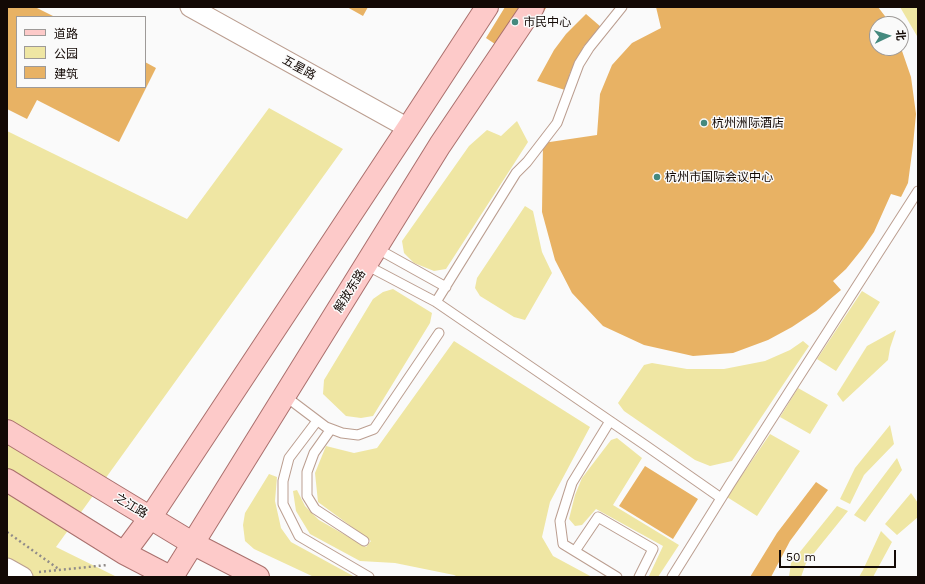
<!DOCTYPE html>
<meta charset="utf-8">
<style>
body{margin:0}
#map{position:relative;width:925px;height:584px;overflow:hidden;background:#fafafa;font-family:"Work Sans","Noto Sans SC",sans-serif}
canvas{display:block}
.frame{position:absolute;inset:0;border:8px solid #130905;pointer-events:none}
.legend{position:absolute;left:16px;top:16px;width:130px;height:72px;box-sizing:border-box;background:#fafafa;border:1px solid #9e9a98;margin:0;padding:5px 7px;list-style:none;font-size:12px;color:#130905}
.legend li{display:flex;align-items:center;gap:8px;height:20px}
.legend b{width:20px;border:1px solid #9e9a98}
.north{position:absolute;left:869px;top:16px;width:40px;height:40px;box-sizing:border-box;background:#fafafa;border:1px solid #9e9a98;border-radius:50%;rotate:86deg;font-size:11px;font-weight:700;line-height:16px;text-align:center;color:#130905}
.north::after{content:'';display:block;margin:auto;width:14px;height:18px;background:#44897e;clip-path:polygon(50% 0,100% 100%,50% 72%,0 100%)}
.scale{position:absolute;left:779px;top:550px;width:117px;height:18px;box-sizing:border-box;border:2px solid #130905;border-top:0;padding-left:5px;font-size:12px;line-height:14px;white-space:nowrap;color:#130905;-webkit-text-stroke:3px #fafafa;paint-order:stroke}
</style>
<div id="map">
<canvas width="925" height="584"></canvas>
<div class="frame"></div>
<ul class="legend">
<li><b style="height:5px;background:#fdcac9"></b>道路</li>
<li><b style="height:11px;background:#efe6a3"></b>公园</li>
<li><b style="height:11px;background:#e8b264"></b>建筑</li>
</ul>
<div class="north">北</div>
<div class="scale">50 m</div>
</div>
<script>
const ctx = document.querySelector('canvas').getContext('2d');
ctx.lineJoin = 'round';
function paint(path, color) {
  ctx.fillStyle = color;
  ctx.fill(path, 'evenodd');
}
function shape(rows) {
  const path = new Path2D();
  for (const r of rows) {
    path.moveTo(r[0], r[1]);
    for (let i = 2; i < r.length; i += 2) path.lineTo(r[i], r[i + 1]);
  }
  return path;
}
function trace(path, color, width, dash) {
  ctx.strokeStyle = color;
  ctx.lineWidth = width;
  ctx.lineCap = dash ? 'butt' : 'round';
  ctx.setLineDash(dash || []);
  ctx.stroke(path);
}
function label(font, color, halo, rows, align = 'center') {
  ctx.font = font + ' "Work Sans","Noto Sans SC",sans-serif';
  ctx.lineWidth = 3;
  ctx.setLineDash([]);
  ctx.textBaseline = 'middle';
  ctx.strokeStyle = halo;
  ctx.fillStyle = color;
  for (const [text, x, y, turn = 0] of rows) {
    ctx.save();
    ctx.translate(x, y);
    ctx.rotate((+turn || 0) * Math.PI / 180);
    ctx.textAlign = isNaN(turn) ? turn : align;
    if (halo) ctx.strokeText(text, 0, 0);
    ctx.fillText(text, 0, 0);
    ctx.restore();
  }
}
paint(shape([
 [900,7,918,7,918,40,917,36],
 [269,108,343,149,56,547,117,577,26,577,7,567,7,131,187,219],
 [517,121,528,142,446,269,434,271,414,263,404,253,402,241,469,146,487,130,501,136],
 [525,206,533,211,542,252,552,273,525,320,514,317,480,296,475,288,477,278],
 [393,289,432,313,430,323,373,416,361,418,346,416,323,394,324,380,373,299,383,292],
 [862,291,880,302,836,371,817,359],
 [896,330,890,348,888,360,843,402,837,394,867,346],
 [454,341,590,427,550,502,542,537,553,556,592,577,458,577,454,575,395,563,360,561,310,534,296,511,293,491,297,490,305,506,319,520,366,547,371,541,318,502,315,473,326,446,354,453,377,448],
 [803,341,809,346,732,461,710,466,695,460,624,411,618,403,644,365,652,363,687,369,724,369,765,361,790,350],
 [798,388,828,405,810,434,780,417],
 [890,425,894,444,864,475,850,504,840,499,855,468],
 [770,434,800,451,757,516,727,497],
 [617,438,642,458,613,505,679,545,658,577,649,576,663,546,596,509,582,525,575,526,569,519,575,495,582,478,611,440],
 [897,458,902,470,865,522,854,515],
 [269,474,277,477,275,501,281,528,291,542,355,577,314,577,254,549,245,541,243,525,245,513],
 [911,493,918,503,918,517,897,535,885,524],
 [837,506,848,511,806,563,801,577,789,577,791,563],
 [881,531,892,542,873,577,859,577,863,570]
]), '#efe6a3');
paint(shape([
 [7,7,35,7,55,17,17,17,17,87,145,87,145,62,156,68,119,142,37,100,27,119,7,109],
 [347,7,368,7,363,16],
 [505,7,547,7,510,54,486,38],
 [656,7,878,7,891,24,877,24,877,48,901,48,911,77,916,114,913,145,908,183,901,197,891,194,874,232,863,248,846,269,833,281,841,290,816,311,792,327,768,340,733,353,693,356,644,345,603,326,572,293,555,260,542,212,543,143,597,135,600,94,612,65,632,43,661,28],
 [586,14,601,27,584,46,570,73,565,90,537,81,554,50,566,34],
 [645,466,698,499,673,539,619,506],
 [816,482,828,490,790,541,771,577,750,577,777,533]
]), '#e8b264');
const lane = shape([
 [376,248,446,287],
 [366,265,436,302,645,445,721,498],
 [436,302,516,173,527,162,557,123,579,64,589,48,622,7],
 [285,396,326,427,342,433,358,435,374,429,439,333],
 [317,421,289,458,283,481,283,504,299,536,369,577],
 [610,421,572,483,560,521,563,544,617,577],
 [331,429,314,453,307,472,307,496,315,509,364,541],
 [575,551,598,517,653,549,639,577],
 [672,577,730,484,918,191]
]);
const street = shape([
 [190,7,408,128],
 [7,568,23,577]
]);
const primary = shape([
 [7,431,192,543,258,577],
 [7,480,124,553,170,577],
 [124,553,150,518,408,128,487,7],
 [172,577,440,145,533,7]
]);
trace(lane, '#bb9e90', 11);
trace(street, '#bb9e90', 21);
trace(primary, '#aa706d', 24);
trace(shape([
 [7,532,60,570],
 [39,572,107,565]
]), '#908b89', 2.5, [2, 3]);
trace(lane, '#fff', 9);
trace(street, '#fff', 19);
trace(primary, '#fdcac9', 22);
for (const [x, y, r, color] of [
 [515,22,4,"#44897e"],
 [704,123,4,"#44897e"],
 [657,177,4,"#44897e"]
]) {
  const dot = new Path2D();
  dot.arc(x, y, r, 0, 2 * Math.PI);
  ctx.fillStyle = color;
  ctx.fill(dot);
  trace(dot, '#fafafa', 1.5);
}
label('12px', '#130905', '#fafafa', [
 ["市民中心",523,22],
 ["杭州洲际酒店",712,123],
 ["杭州市国际会议中心",665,177]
], 'left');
label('12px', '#130905', '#fafafa', [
 ["五星路",299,68,29],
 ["解放东路",350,291,-58],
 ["之江路",131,506,31]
]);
</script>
